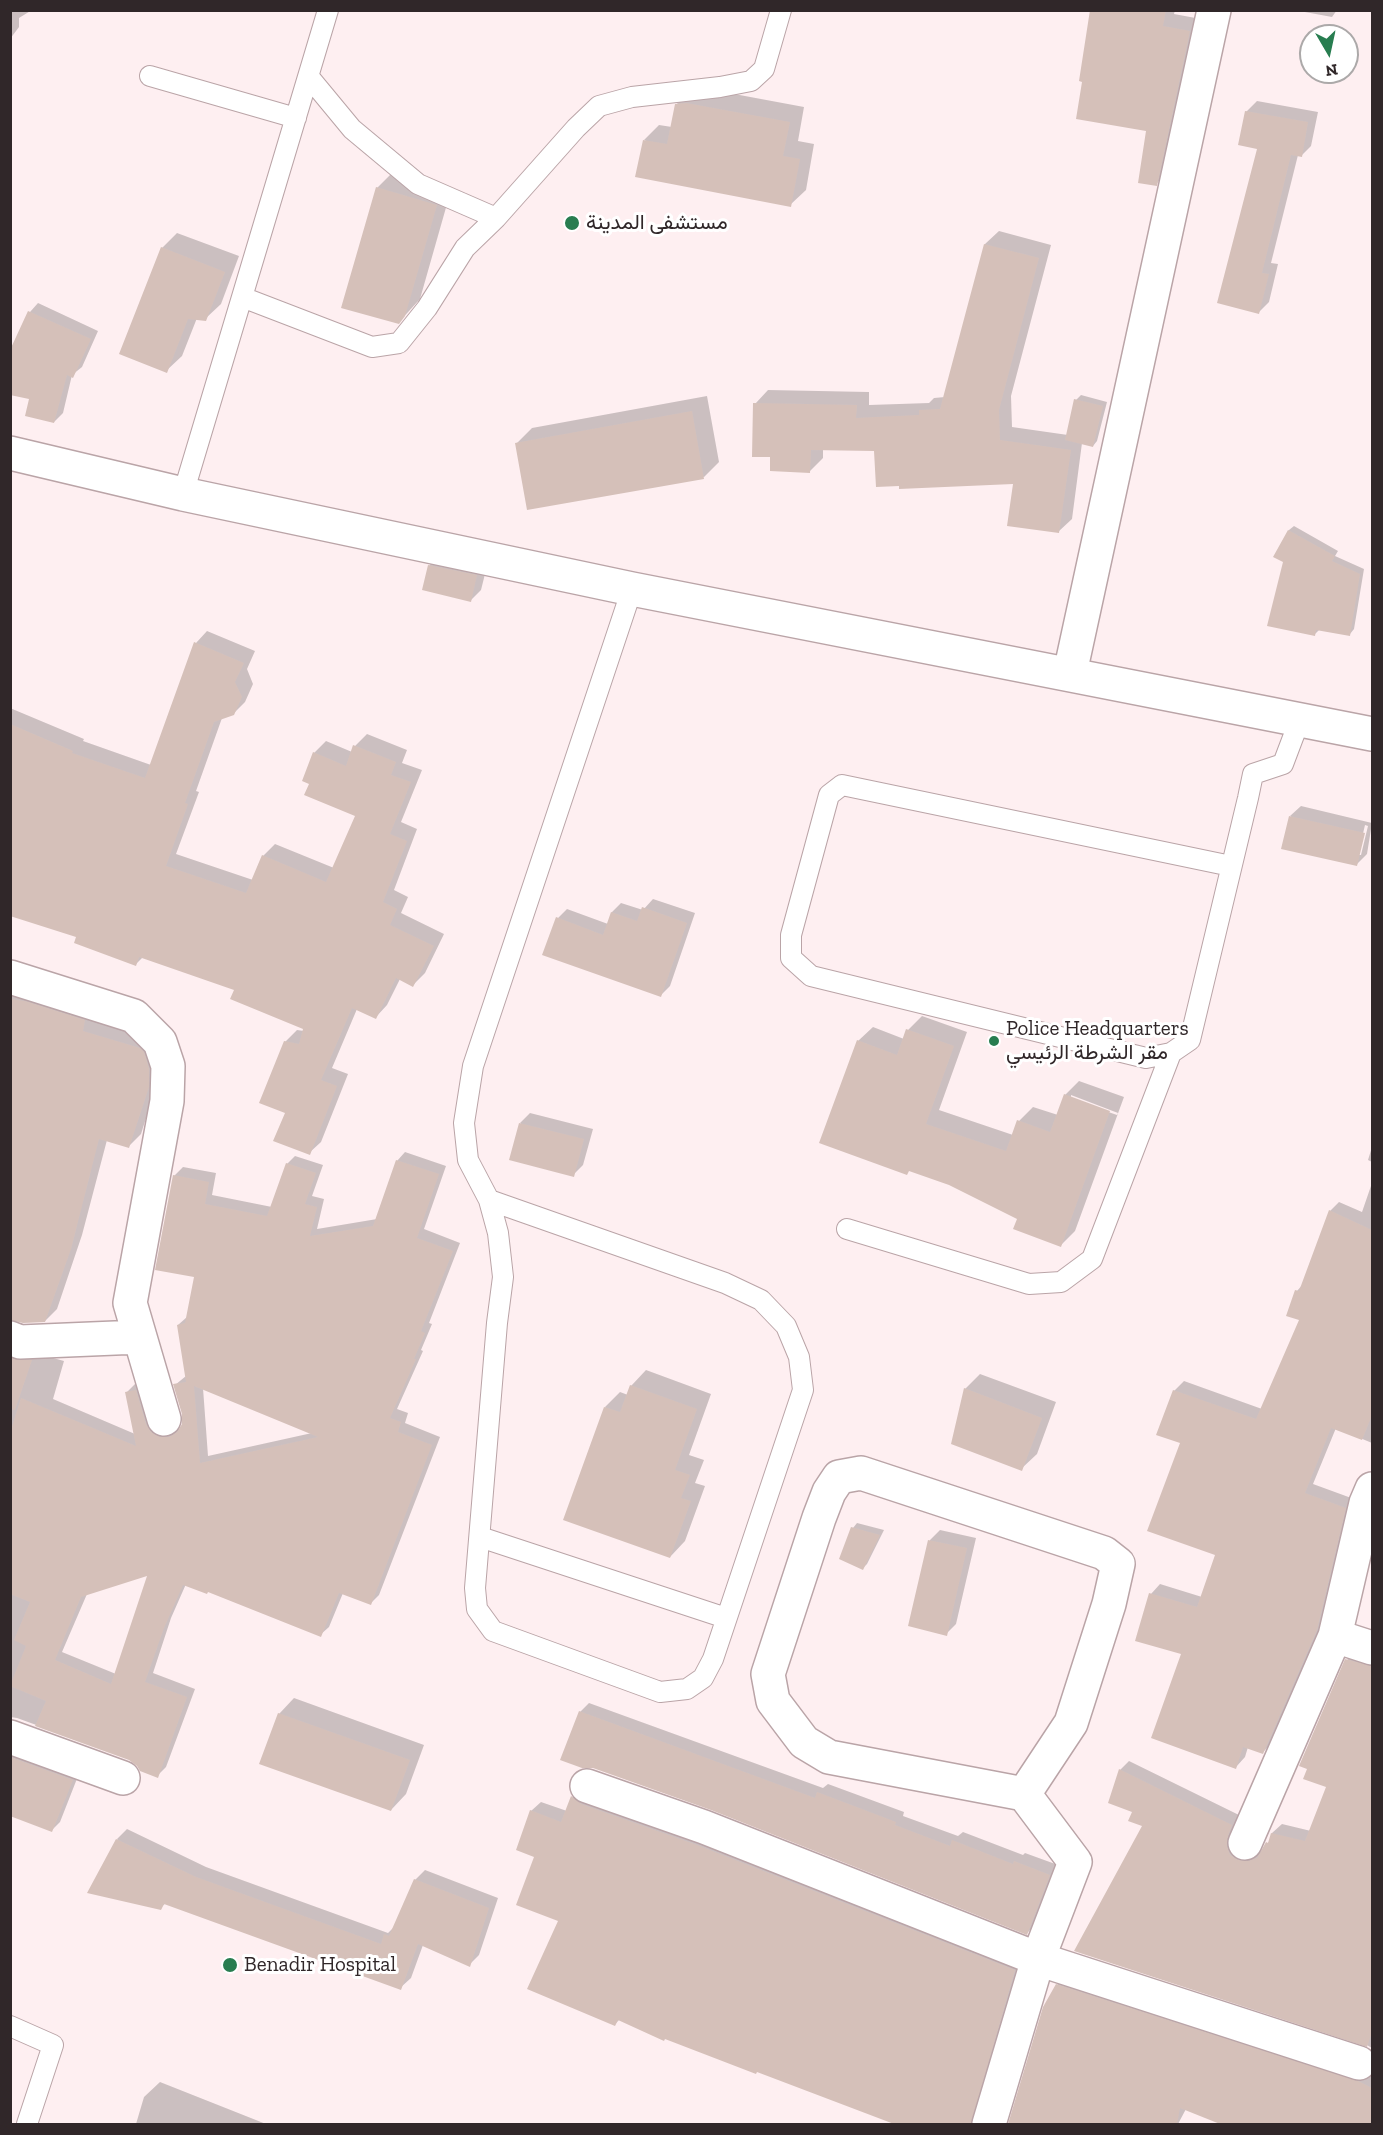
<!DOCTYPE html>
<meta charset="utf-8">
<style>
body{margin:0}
#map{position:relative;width:1383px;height:2135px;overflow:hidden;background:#feeff1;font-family:"Zilla Slab",serif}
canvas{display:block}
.frame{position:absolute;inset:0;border:12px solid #302729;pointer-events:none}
.north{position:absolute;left:1299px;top:24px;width:60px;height:60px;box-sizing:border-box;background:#fff;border:2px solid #aca9a9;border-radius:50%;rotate:171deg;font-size:16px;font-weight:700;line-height:24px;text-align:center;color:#302729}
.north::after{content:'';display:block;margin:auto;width:21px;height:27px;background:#287d50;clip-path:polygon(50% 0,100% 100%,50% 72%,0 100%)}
</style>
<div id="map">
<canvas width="1383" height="2135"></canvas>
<div class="frame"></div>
<div class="north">N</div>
</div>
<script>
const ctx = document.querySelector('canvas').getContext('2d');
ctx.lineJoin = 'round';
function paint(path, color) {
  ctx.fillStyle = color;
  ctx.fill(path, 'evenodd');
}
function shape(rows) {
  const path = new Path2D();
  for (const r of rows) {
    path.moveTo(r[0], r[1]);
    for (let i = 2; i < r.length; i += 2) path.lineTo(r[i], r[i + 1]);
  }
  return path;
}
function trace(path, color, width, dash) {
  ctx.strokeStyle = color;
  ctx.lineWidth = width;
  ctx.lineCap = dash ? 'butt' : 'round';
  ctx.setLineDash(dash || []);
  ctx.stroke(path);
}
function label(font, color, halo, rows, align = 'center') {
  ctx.font = font + ' "Zilla Slab",Vazirmatn,serif';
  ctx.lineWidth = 6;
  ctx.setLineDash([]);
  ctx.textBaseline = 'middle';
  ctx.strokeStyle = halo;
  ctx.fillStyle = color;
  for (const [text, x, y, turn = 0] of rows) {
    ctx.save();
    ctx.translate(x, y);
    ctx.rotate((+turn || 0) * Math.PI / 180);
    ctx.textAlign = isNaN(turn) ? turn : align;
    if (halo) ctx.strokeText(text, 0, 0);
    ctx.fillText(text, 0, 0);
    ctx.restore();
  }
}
paint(shape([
 [10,10,32,10,19,18,19,27,10,39],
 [1092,10,1175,10,1174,14,1201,19,1168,172,1156,184,1148,130],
 [1294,10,1337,10,1332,17],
 [702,88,804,107,798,141,814,144,806,190,790,205,644,140,659,125,672,127,676,105,691,89],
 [1257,101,1318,112,1311,146,1301,156,1298,155,1271,263,1278,264,1269,302,1259,312,1259,148,1246,112],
 [392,173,451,190,420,299,398,323,377,188],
 [999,231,1051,245,1011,396,1012,427,1068,435,1076,400,1081,395,1107,402,1097,441,1093,446,1082,443,1072,519,1058,532,1015,482,875,450,823,449,823,458,810,471,772,456,755,404,768,390,869,392,869,405,929,403,934,398,945,397,985,244],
 [177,233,239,256,221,304,205,319,197,318,182,356,166,371,162,248],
 [38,303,98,331,82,367,72,375,63,413,54,422,31,398,10,354,30,312],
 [707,396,719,462,704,477,517,443,532,428],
 [1294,526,1338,551,1335,556,1364,569,1354,629,1350,634,1320,629,1315,634,1284,561,1275,556,1289,530],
 [439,555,487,566,481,590,470,601,429,566],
 [207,631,255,651,247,669,253,684,245,702,233,714,222,718,196,791,199,792,176,854,253,880,263,856,275,844,334,868,357,815,310,783,314,753,326,741,352,752,355,746,367,734,407,750,402,763,422,770,401,822,417,829,394,890,408,897,401,913,444,934,425,973,413,985,400,979,387,1005,376,1017,357,1009,332,1068,348,1074,321,1142,309,1153,286,1112,285,1042,297,1030,304,1031,305,1028,236,989,143,957,136,964,78,936,10,790,10,708,84,739,83,741,151,765,196,643],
 [1301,806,1372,823,1367,854,1357,864,1290,816],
 [1365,825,1368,826,1361,855,1358,855],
 [653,899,695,913,670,986,661,995,558,918,567,909,608,924,612,912,621,903,643,910],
 [10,980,152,1037,160,1074,141,1134,129,1146,107,1140,82,1235,57,1309,45,1321,10,1063],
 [922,1016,967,1032,939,1110,1013,1135,1019,1121,1033,1107,1058,1115,1065,1095,1079,1081,1124,1097,1075,1231,1061,1245,1019,1218,950,1184,858,1041,873,1027,904,1039,908,1030],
 [1071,1095,1118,1113,1117,1115,1071,1099],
 [530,1113,593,1129,583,1165,573,1175,520,1123],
 [1372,1147,1372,1162,1368,1160],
 [405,1152,446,1166,424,1229,460,1243,429,1323,432,1324,421,1350,423,1351,397,1409,408,1413,405,1423,440,1437,379,1595,371,1603,343,1593,329,1627,320,1635,208,1591,186,1584,171,1618,153,1673,195,1689,166,1767,157,1776,130,1759,17,1718,10,1717,10,1346,64,1361,53,1399,135,1434,126,1393,135,1384,144,1383,169,1430,180,1429,182,1428,183,1413,175,1385,186,1376,178,1325,187,1317,196,1276,174,1176,183,1167,216,1173,212,1195,272,1207,287,1164,295,1156,323,1165,312,1196,324,1199,317,1229,377,1219,397,1161],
 [203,1388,312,1433,208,1456],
 [150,1574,116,1674,62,1652,87,1594],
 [1372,1183,1372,1443,1336,1428,1313,1484,1354,1499,1326,1619,1272,1743,1263,1752,1248,1747,1245,1757,1236,1767,1183,1653,1151,1594,1160,1584,1202,1597,1217,1554,1182,1443,1174,1391,1184,1381,1262,1409,1301,1319,1297,1291,1304,1283,1330,1211,1339,1202,1362,1212],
 [646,1370,711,1394,689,1455,704,1460,695,1483,705,1486,685,1541,670,1557,605,1407,620,1392,628,1395,631,1386],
 [980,1374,1056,1402,1037,1454,1021,1469,965,1389],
 [857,1523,884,1530,867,1564,863,1568,853,1528],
 [940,1530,976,1538,956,1624,946,1634,910,1625,930,1540],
 [1356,1651,1372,1656,1372,2048,1365,2044,1144,1825,1133,1811,1120,1770,1129,1761,1241,1816,1248,1852,1258,1853,1262,1851,1271,1839,1272,1833,1282,1824,1311,1831,1328,1786,1347,1660],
 [294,1698,424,1745,406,1794,391,1810,279,1714],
 [589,1703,823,1788,828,1784,904,1812,903,1816,958,1836,963,1832,1023,1855,1025,1853,1058,1865,1036,1924,1027,1933,580,1712],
 [10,1746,80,1771,60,1822,52,1830,10,1815],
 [582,1787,1024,1961,983,2124,898,2124,620,2019,614,2025,560,1920,536,1857,531,1811,541,1802,567,1811,573,1796],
 [127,1829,206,1867,388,1933,395,1926,415,1880,425,1870,498,1898,479,1955,469,1965,423,1945,411,1978,400,1988,166,1903,160,1908,117,1839],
 [1066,1976,1363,2072,1372,2072,1372,2124,1224,2124,1186,2109,1178,2124,1010,2124,1045,2007,1057,1985],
 [160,2082,266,2124,136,2124,144,2097]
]), '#0003');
paint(shape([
 [1090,10,1166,10,1163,26,1190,31,1157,186,1138,183,1146,131,1076,119,1082,82,1079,81],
 [686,103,790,122,783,156,800,159,791,207,635,177,643,140,667,144,675,104],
 [1245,111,1308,122,1302,157,1291,155,1262,273,1269,274,1259,314,1217,303,1257,149,1238,145],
 [376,187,437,205,405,316,399,324,341,308],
 [984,244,1039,258,999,410,1000,440,1071,450,1059,533,1007,526,1013,484,899,489,899,486,876,487,874,451,811,450,810,473,770,471,770,457,752,457,753,403,857,405,856,418,919,415,919,410,940,409],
 [161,247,225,272,206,321,188,319,167,373,119,354],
 [28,311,91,339,73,378,67,375,54,423,25,416,29,399,10,395,10,350],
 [1074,399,1103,406,1093,447,1065,440],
 [692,411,704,479,527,510,515,443],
 [1288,530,1335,556,1332,561,1360,574,1350,636,1316,630,1315,636,1267,626,1283,562,1273,557],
 [428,565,477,575,471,602,422,590],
 [194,642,244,663,235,682,242,697,234,715,214,722,185,803,188,804,166,866,246,893,262,855,326,882,355,816,304,795,309,784,302,781,313,752,346,766,353,745,396,762,391,775,411,782,390,834,407,841,383,902,397,909,390,925,434,946,413,987,396,978,376,1019,352,1008,321,1080,337,1086,310,1155,273,1141,285,1113,259,1103,284,1041,299,1044,303,1029,230,999,234,990,139,957,136,966,74,943,76,937,10,916,10,724,73,751,72,753,145,778],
 [1289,816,1365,833,1357,866,1281,849],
 [642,907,687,923,661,997,542,955,556,917,603,935,611,912,637,921],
 [10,999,25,1001,85,1020,83,1031,140,1048,144,1052,149,1069,149,1087,129,1148,99,1139,71,1249,45,1322,23,1323,10,1320],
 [906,1029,954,1046,926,1124,1006,1151,1017,1120,1050,1132,1064,1094,1110,1111,1061,1247,1013,1229,1017,1219,949,1185,909,1171,907,1175,819,1143,857,1040,897,1055],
 [519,1123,584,1139,574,1177,509,1160],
 [396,1160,439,1174,417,1238,453,1251,421,1331,425,1333,414,1359,416,1359,390,1418,401,1422,398,1432,432,1445,371,1605,339,1593,321,1637,208,1592,207,1594,183,1585,164,1628,145,1682,187,1697,158,1778,140,1771,137,1766,129,1760,35,1726,46,1701,10,1686,26,1646,14,1640,30,1602,10,1594,10,1433,21,1398,136,1446,125,1392,136,1390,146,1424,151,1432,160,1437,169,1437,177,1432,182,1424,182,1414,173,1384,186,1382,177,1325,185,1323,194,1277,155,1270,173,1175,209,1182,205,1204,267,1216,286,1163,316,1173,305,1204,317,1207,310,1236,373,1226],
 [194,1386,318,1437,200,1463],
 [147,1576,111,1684,55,1660,81,1597],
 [1329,1210,1372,1230,1372,1415,1362,1440,1331,1428,1305,1493,1346,1508,1317,1630,1263,1754,1243,1747,1236,1769,1151,1738,1181,1654,1135,1641,1149,1593,1197,1607,1215,1555,1147,1531,1180,1443,1156,1435,1173,1390,1256,1419,1299,1320,1286,1316,1295,1290,1299,1291],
 [10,1358,32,1360,15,1410,10,1409],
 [630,1385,697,1409,675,1470,690,1475,681,1498,691,1501,670,1558,563,1520,604,1407,620,1412],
 [964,1388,1042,1418,1022,1471,951,1444],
 [851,1527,880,1535,863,1570,839,1559],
 [928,1540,967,1548,947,1636,908,1626],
 [1345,1659,1372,1666,1372,2032,1367,2047,1074,1951,1142,1826,1128,1821,1132,1812,1108,1803,1119,1769,1232,1825,1228,1836,1227,1846,1230,1855,1238,1860,1248,1861,1257,1858,1266,1842,1268,1843,1271,1833,1305,1841,1326,1787,1303,1779,1307,1769,1299,1766],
 [579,1711,815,1798,817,1792,896,1822,895,1825,950,1846,952,1840,1013,1864,1014,1861,1050,1875,1027,1935,711,1810,593,1768,582,1768,560,1760],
 [278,1713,410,1760,391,1811,259,1764],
 [10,1757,73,1780,52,1832,10,1816],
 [571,1796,581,1804,697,1845,1015,1970,971,2124,894,2124,757,2072,756,2074,665,2039,664,2041,618,2020,615,2026,527,1989,558,1921,516,1905,534,1857,516,1850,530,1810,561,1822],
 [116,1839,196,1877,381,1944,384,1934,389,1936,414,1879,489,1908,470,1967,418,1944,401,1990,164,1904,161,1910,87,1893],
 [1056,1984,1358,2081,1372,2088,1372,2124,1220,2124,1180,2108,1177,2124,1008,2124,1043,2007]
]), '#d5c0b9');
const service = shape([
 [150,76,296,118],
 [309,77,352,129,418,184,496,218],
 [242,297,372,347,399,343,427,308,465,248,496,218,576,128,599,106,632,97,720,87,751,81,764,69,781,10],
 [183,494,328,10],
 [1231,866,842,785,829,795,791,935,791,958,811,976,1146,1058,1171,1053,1190,1040,1248,798,1253,774,1283,764,1300,719],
 [489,1200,725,1283,761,1300,786,1326,799,1357,803,1390,713,1659,703,1678,687,1689,660,1692,493,1631,477,1609,475,1588,497,1323,503,1277,498,1233,489,1200,468,1160,464,1123,473,1066,632,589],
 [847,1229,1029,1284,1061,1282,1092,1259,1171,1053],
 [480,1537,726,1618],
 [10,2026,53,2045,27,2124]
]);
const minor = shape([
 [1070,673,1214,10],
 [10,977,134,1016,160,1042,168,1066,167,1101,130,1303,164,1419],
 [10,1338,20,1342,139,1337],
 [1335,1636,1372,1648],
 [10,1737,123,1778],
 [587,1786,704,1827,1038,1959,1359,2063],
 [1245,1843,1335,1636,1366,1503,1372,1489],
 [989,2124,1038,1959,1075,1862,1024,1794,829,1757,804,1742,773,1701,768,1674,819,1518,829,1492,839,1477,861,1473,1104,1553,1118,1564,1109,1604,1071,1723,1024,1794]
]);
const tertiary = shape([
 [10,453,183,494,632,589,1372,734]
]);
trace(service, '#baa4a7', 22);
trace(minor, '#baa4a7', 36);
trace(tertiary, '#baa4a7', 36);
trace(service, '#fff', 20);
trace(minor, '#fff', 33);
trace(tertiary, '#fff', 33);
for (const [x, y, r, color] of [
 [572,223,8,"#287d50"],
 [994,1041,6,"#287d50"],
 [230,1965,8,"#287d50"]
]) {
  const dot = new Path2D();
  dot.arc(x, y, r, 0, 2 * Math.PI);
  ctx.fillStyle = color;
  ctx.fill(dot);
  trace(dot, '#fff', 2);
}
label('21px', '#302729', '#fff', [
 ["مستشفى المدينة",586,223],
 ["Police Headquarters",1006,1029],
 ["مقر الشرطة الرئيسي",1006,1053],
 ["Benadir Hospital",244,1965]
], 'left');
</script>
